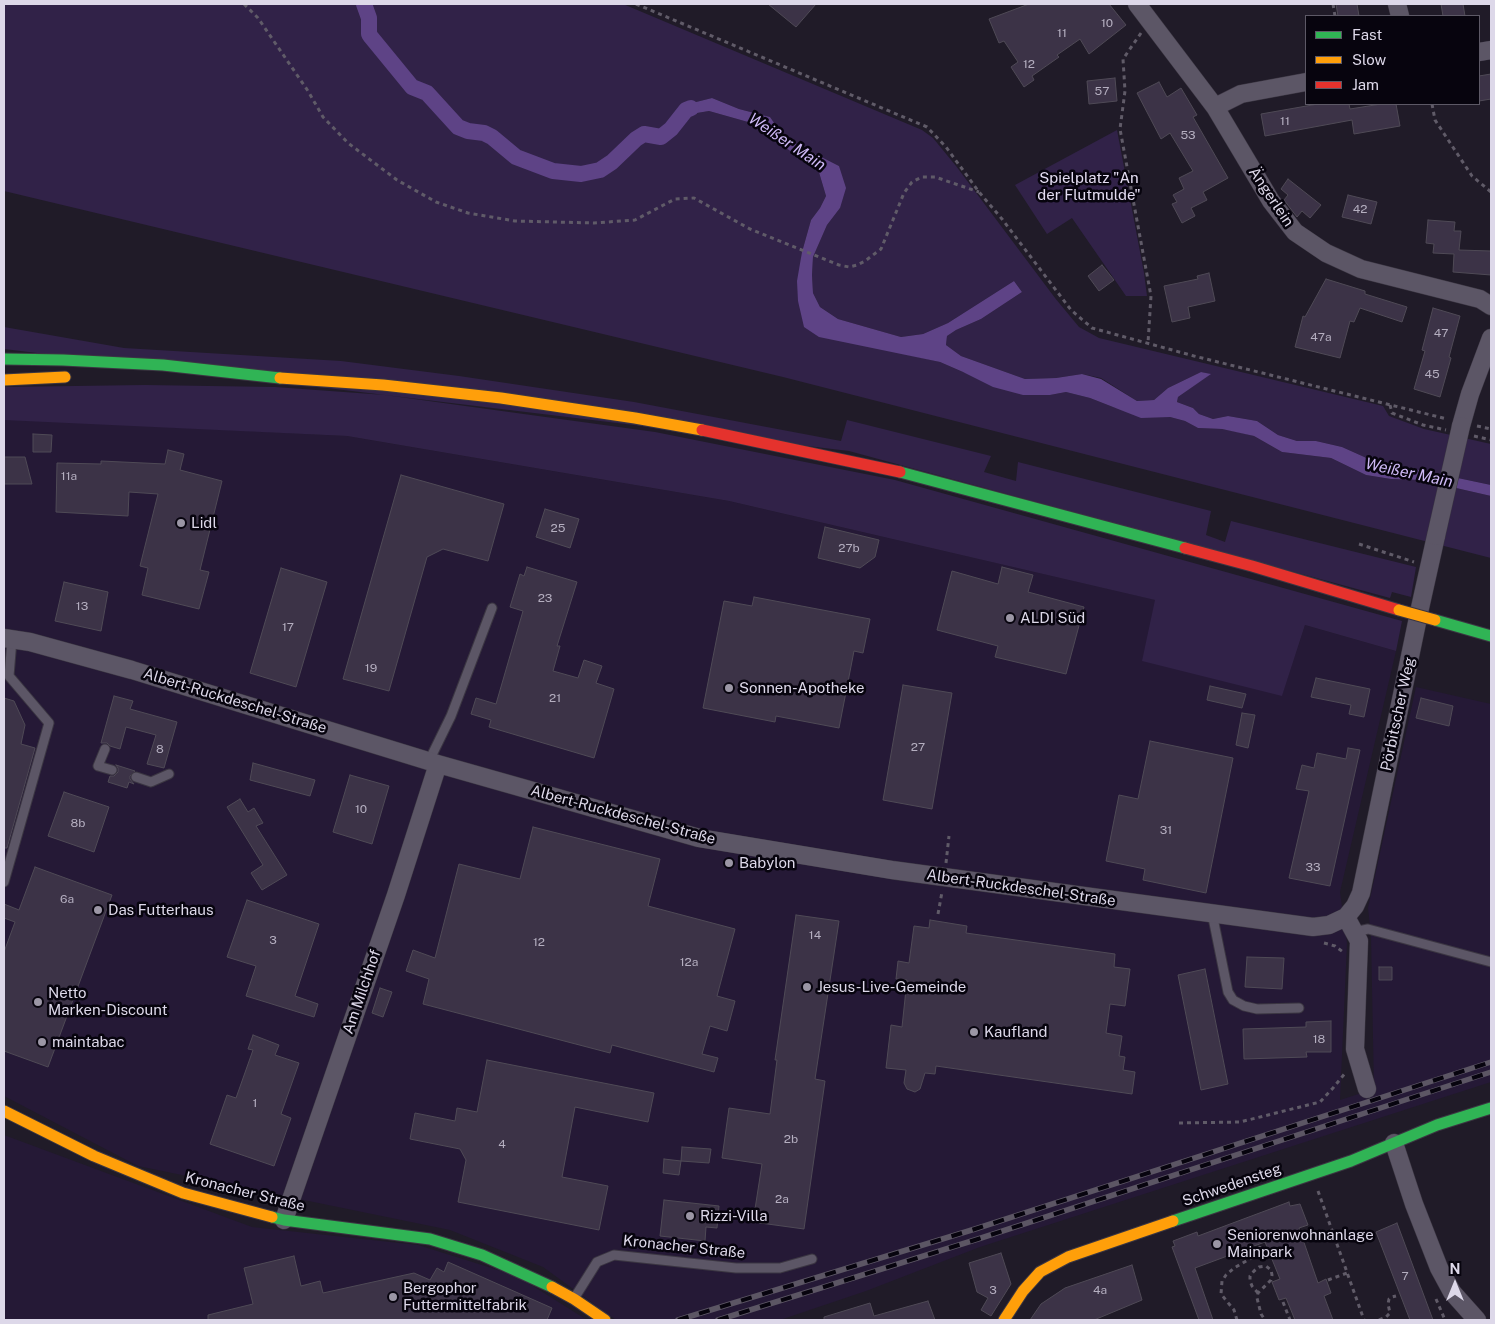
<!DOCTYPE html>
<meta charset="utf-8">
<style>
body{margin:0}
#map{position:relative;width:1495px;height:1324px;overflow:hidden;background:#201b28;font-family:"Public Sans",sans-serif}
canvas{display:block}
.frame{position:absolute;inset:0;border:5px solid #ddd8e9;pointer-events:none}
.legend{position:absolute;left:1305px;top:15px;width:175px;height:90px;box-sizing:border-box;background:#07040e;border:1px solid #5d5966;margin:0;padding:6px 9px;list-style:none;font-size:15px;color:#ddd8e9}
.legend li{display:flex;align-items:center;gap:10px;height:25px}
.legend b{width:25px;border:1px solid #5d5966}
.north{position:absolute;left:1430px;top:1259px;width:50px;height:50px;-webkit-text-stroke:4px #07040e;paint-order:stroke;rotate:0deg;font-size:14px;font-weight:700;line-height:20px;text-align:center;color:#ddd8e9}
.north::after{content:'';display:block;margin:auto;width:18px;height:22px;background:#ddd8e9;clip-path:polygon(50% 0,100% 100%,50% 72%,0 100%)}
</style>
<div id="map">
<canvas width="1495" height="1324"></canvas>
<div class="frame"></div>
<ul class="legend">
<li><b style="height:6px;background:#30b455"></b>Fast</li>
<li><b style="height:6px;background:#ff9f0a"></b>Slow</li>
<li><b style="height:6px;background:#e5322d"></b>Jam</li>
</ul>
<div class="north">N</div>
</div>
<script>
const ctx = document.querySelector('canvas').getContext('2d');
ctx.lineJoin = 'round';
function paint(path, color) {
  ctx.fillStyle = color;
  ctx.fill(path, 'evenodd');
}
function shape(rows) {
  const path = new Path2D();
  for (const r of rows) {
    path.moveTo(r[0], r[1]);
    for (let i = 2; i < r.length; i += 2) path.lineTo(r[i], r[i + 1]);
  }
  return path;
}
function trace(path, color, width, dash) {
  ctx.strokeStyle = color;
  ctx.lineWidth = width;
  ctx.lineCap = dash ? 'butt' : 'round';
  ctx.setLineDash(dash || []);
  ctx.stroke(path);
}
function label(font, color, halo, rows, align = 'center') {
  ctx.font = font + ' "Public Sans",sans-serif';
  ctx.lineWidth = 5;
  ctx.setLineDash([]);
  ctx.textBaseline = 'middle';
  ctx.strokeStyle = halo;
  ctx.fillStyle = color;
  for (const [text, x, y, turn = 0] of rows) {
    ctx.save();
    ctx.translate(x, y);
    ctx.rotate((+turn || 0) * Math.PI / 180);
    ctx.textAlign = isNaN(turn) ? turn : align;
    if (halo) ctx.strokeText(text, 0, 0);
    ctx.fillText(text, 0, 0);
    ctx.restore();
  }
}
paint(shape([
 [12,419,347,436,729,501,1156,600,1282,695,1305,625,1396,651,1340,892,1347,943,1340,1100,1374,1089,1371,936,1368,908,1416,687,1491,704,1491,1082,980,1247,866,1291,780,1320,616,1320,543,1267,450,1230,138,1166,4,1096,4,420],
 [4,1135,252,1227,418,1245,517,1276,587,1320,4,1320]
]), '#251936');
paint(shape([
 [4,4,623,4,922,130,933,138,956,166,1055,298,1079,327,1099,338,1383,406,1389,416,1424,429,1491,444,1491,485,1420,470,1380,464,1342,447,1316,441,1297,441,1278,435,1257,421,1228,416,1213,419,1199,414,1193,408,1177,402,1178,397,1210,374,1201,372,1168,388,1154,400,1137,401,1101,378,1082,374,1056,378,1025,379,961,356,946,345,947,336,956,330,981,319,1022,292,1014,281,948,323,923,334,901,337,838,319,820,307,813,293,812,275,813,257,827,225,840,208,839,166,794,143,782,134,770,117,739,109,712,98,684,105,672,123,683,121,697,113,709,111,755,124,798,157,818,169,826,196,820,208,811,220,802,252,798,301,883,349,940,362,963,372,1050,395,1066,392,1090,398,1113,407,1158,417,1170,417,1185,421,1198,428,1222,429,1238,432,1254,436,1282,452,1331,458,1366,475,1391,479,1421,480,1491,496,1491,558,783,377,4,191],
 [1117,130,1144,273,1147,296,1126,296,1072,218,1047,234,1015,185],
 [4,327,124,348,341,361,459,376,634,402,841,441,847,420,991,456,984,472,1016,481,1018,462,1211,511,1206,535,1225,542,1231,521,1416,567,1411,597,1392,592,1390,598,849,451,4,349],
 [145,385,275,387,385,395,655,432,895,480,1402,621,1396,651,1305,625,1282,696,1142,661,1155,600,729,501,347,436,4,420,4,387]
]), '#312248');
paint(shape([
 [712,98,739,109,770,117,782,134,794,143,839,166,846,188,840,208,827,225,813,257,812,275,813,293,820,307,838,319,901,337,923,334,948,323,1014,281,1022,292,981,319,956,330,947,336,946,345,961,356,1025,379,1056,378,1082,374,1101,379,1137,401,1154,400,1168,388,1201,372,1211,374,1178,397,1177,402,1193,408,1199,414,1213,419,1228,416,1257,421,1278,435,1297,441,1316,441,1342,447,1380,464,1420,470,1491,485,1491,496,1421,480,1391,479,1366,475,1331,458,1282,452,1254,436,1222,429,1198,428,1185,421,1170,417,1141,418,1090,398,1066,392,1050,395,1023,395,993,387,963,372,940,362,819,337,804,327,798,301,797,281,802,252,811,220,820,208,826,196,818,169,798,157,755,124,709,111,697,113,683,121,671,123,684,105]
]), '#5e4386');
trace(shape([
 [364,4,369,18,369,34,371,37,412,87,427,93,458,127,468,131,484,133,492,137,516,157,553,171,581,174,600,170,612,162,636,139,644,134,661,137,671,129,686,110,691,108]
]), '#5e4386', 16);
const building = shape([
 [768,4,816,4,796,27,768,4],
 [1029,4,1109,4,1126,25,1089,54,1080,39,1057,55,1059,57,1032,76,1034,80,1024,87,1011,67,1018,62,1004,41,999,43,989,19,1029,4],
 [1336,4,1357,4,1359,16,1338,16,1336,4],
 [1441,4,1463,4,1465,16,1443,16,1441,4],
 [1491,74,1491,99,1479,101,1479,76,1491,74],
 [1115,78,1117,101,1089,104,1087,81,1115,78],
 [1159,82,1167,97,1181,88,1197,115,1193,117,1228,178,1203,192,1207,200,1191,208,1195,216,1182,223,1172,204,1177,202,1173,195,1184,189,1179,178,1193,171,1170,133,1161,139,1137,93,1159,82],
 [1318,104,1349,104,1350,109,1381,104,1396,104,1400,126,1354,134,1352,120,1265,136,1261,114,1318,104],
 [1288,179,1321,205,1310,218,1302,211,1297,217,1284,200,1288,195,1281,189,1288,179],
 [1348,195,1377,202,1371,224,1342,217,1348,195],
 [1428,220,1455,222,1454,231,1461,231,1459,250,1491,251,1491,275,1453,272,1454,254,1433,253,1434,244,1426,243,1428,220],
 [1102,265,1114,280,1099,291,1088,276,1102,265],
 [1209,273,1215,301,1188,307,1190,318,1172,322,1164,286,1198,279,1197,276,1209,273],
 [1326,279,1365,291,1365,294,1407,307,1402,322,1360,308,1354,322,1350,321,1340,358,1295,347,1303,316,1305,317,1326,279],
 [1433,308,1460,316,1449,357,1451,358,1440,397,1414,389,1425,351,1422,350,1433,308],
 [33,434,52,435,51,452,33,452,33,434],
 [168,450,184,454,180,470,222,481,200,570,209,572,199,609,142,595,148,568,140,566,158,494,129,492,128,516,56,512,57,463,101,464,101,461,165,464,168,450],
 [4,457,25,457,32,484,4,484,4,457],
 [401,475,504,504,488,561,443,549,427,557,389,691,343,679,401,475],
 [545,509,579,519,570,548,536,537,545,509],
 [825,527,879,540,875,557,860,568,818,558,825,527],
 [527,567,577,582,557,646,560,646,553,671,578,678,584,660,602,666,596,683,614,689,594,758,489,727,491,720,471,714,476,698,496,704,523,611,510,607,520,574,524,576,527,567],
 [1002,567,1033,575,1028,592,1084,607,1066,674,995,657,998,646,937,630,952,571,998,584,1002,567],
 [281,568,327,582,296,687,250,673,281,568],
 [64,582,108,592,101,631,55,621,64,582],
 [754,597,870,619,863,653,854,651,839,728,776,716,775,722,703,708,724,601,752,606,754,597],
 [1316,678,1370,689,1364,717,1349,714,1351,705,1311,697,1316,678],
 [903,685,952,693,932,809,883,800,903,685],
 [1210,686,1246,694,1242,708,1207,700,1210,686],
 [114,696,133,701,130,709,177,722,164,768,147,764,156,735,126,727,120,749,110,746,107,743,101,743,114,696],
 [4,698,14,701,25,725,21,744,35,748,7,848,4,848,4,698],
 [1421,698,1453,706,1449,726,1416,718,1421,698],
 [1242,713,1255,715,1248,748,1236,745,1242,713],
 [1150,741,1233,758,1206,893,1143,880,1145,869,1106,861,1119,795,1138,799,1150,741],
 [1348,748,1360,750,1330,886,1289,878,1309,791,1296,789,1302,765,1314,768,1317,753,1346,759,1348,748],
 [253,763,315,780,310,796,250,780,253,763],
 [116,765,135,771,130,776,130,779,134,784,129,782,127,788,108,782,110,776,114,776,118,772,118,768,116,765],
 [350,775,389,786,372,844,333,832,350,775],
 [64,792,109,807,94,852,48,836,64,792],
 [240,799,248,812,254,808,263,823,256,826,287,875,262,890,251,873,263,865,227,807,240,799],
 [533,827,660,859,648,906,735,929,717,996,735,1001,727,1031,710,1026,702,1054,718,1058,714,1072,612,1045,610,1053,423,1004,429,979,406,971,413,950,435,958,459,864,520,879,533,827],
 [35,867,112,895,48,1067,4,1051,4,952,15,922,4,918,4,904,19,910,35,867],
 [247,900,319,924,295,996,318,1004,314,1017,246,996,256,966,227,957,247,900],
 [796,915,839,921,815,1079,825,1081,804,1229,753,1222,762,1164,722,1158,729,1108,770,1114,777,1060,775,1060,796,915],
 [930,920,967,926,966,933,1115,954,1114,967,1130,969,1125,1006,1110,1004,1106,1033,1122,1036,1119,1056,1125,1057,1123,1070,1135,1072,1132,1094,936,1066,935,1074,925,1073,920,1089,915,1092,907,1089,904,1083,906,1070,886,1068,891,1025,902,1027,907,980,896,979,898,961,909,963,914,926,929,928,930,920],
 [1247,957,1284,958,1282,989,1245,987,1247,957],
 [1379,967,1392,967,1392,980,1379,980,1379,967],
 [1205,969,1228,1084,1201,1090,1178,975,1205,969],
 [380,988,392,992,383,1017,372,1013,380,988],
 [1331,1021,1331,1052,1306,1052,1307,1057,1244,1059,1243,1029,1306,1027,1306,1022,1331,1021],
 [253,1035,279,1045,275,1055,299,1063,281,1114,291,1118,274,1166,210,1144,227,1095,236,1098,253,1050,248,1049,253,1035],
 [487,1060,654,1093,648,1122,575,1107,562,1177,608,1186,599,1230,458,1202,466,1160,460,1149,410,1139,415,1113,455,1121,457,1108,477,1112,487,1060],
 [682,1147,711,1149,709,1163,681,1161,682,1147],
 [664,1159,681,1161,679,1175,663,1173,664,1159],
 [664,1200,719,1206,717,1228,706,1227,705,1241,660,1236,664,1200],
 [1289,1202,1290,1206,1300,1204,1308,1225,1299,1228,1318,1283,1326,1279,1331,1293,1324,1296,1333,1320,1295,1320,1286,1298,1279,1300,1272,1282,1280,1279,1265,1242,1195,1268,1213,1320,1199,1320,1172,1247,1175,1246,1173,1241,1197,1232,1198,1236,1289,1202],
 [1397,1223,1433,1320,1410,1320,1376,1232,1397,1223],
 [1001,1253,1011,1284,991,1316,981,1310,988,1298,977,1292,969,1263,1001,1253],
 [294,1256,301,1286,320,1281,323,1293,414,1273,430,1280,437,1268,444,1272,448,1262,552,1308,547,1320,208,1320,208,1315,253,1304,244,1268,294,1256],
 [1132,1265,1142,1300,1094,1320,1030,1320,1041,1304,1065,1288,1132,1265],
 [928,1301,935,1320,824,1320,824,1317,870,1303,874,1316,928,1301]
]);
paint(building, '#3c3347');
trace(building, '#4f4a56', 1);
const lane = shape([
 [105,749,98,766,112,770],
 [429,761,451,716,492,608],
 [136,777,151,782,169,774],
 [4,882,49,723,9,676,12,640],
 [1212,913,1228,992,1233,1000,1244,1006,1257,1009,1299,1008],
 [1354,932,1368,929,1491,962],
 [575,1297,597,1262,614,1255,736,1268,780,1268,812,1259]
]);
const street = shape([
 [1137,4,1215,107,1271,201,1295,232,1326,253,1361,269,1480,299,1491,306],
 [1397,4,1400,16],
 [1479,52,1491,50],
 [1215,107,1241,94,1306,82],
 [1461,426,1470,394,1491,338],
 [4,638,30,642,132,670,438,764,699,838,892,870,1313,927,1329,925,1346,917,1355,906,1361,893,1420,608,1436,536],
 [1346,917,1359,941,1355,1049,1367,1089],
 [1394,1143,1414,1204,1439,1268,1452,1292,1477,1320],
 [284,1220,396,895,438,764]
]);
const fast = shape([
 [4,359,63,360,163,365,280,378],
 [900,472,1185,548],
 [1435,620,1491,636],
 [272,1217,284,1220,430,1239,482,1255,552,1287],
 [1173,1221,1351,1161,1437,1125,1491,1108]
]);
const slow = shape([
 [280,378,383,385,501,398,635,418,702,430],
 [4,380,65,377],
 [4,1111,94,1156,183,1193,272,1217],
 [552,1287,574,1299,605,1320],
 [1004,1320,1023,1291,1040,1272,1068,1257,1173,1221]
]);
const jam = shape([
 [702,430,900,472],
 [1185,548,1252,566,1399,610]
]);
trace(lane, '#3b3642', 11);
trace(street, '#3b3642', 19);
trace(fast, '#3b3642', 13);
trace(slow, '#3b3642', 13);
trace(jam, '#3b3642', 13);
trace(shape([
 [244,4,258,18,308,91,323,117,348,143,397,180,436,202,468,213,515,221,594,223,635,220,675,199,694,198,750,229,839,265,849,267,857,265,865,261,881,249,904,193,912,182,922,177,935,177,979,192],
 [636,4,927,127,946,147,979,192,1002,219,1071,310,1092,328,1194,356,1447,419],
 [1333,4,1335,16],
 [1141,33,1123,59,1125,91,1120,129,1151,296,1148,343],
 [1432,104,1435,120,1472,176,1491,192],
 [1390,405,1392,413,1423,425,1446,430],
 [1477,426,1491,429],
 [1474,436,1491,440],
 [1359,544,1414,562],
 [946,863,949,836],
 [938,914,942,892],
 [1324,943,1335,946,1343,952],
 [1179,1123,1240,1122,1320,1102,1333,1088,1346,1072],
 [1318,1191,1364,1320],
 [1328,1280,1347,1273],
 [1258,1293,1252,1286,1250,1281,1250,1276,1254,1271,1259,1267,1266,1266,1271,1270,1272,1275,1271,1280,1258,1293,1257,1298,1261,1314,1265,1320],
 [1436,1299,1445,1320],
 [1283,1302,1290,1320],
 [1237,1320,1234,1310,1221,1294,1222,1281,1226,1275,1234,1268,1255,1256,1259,1251,1260,1246],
 [1379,1320,1386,1317,1390,1313,1388,1304,1389,1299,1392,1297,1396,1296]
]), '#605b68', 3, [4, 4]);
trace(lane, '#5c5666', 9);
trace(street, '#5c5666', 18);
trace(fast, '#30b455', 11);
trace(slow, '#ff9f0a', 11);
trace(jam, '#e5322d', 11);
const rail = shape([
 [678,1320,975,1229,1491,1062],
 [718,1320,978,1239,1491,1072]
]);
trace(rail, '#5c5664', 5.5);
trace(rail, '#07040e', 4, [11]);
const streetBridge = shape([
 [1436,536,1461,426]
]);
const slowBridge = shape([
 [1399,610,1435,620]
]);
trace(streetBridge, '#3b3642', 19, []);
trace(slowBridge, '#3b3642', 13, []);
trace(streetBridge, '#5c5666', 18);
trace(slowBridge, '#ff9f0a', 11);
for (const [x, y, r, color] of [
 [181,523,5,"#9b96a5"],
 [1010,618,5,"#9b96a5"],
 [729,688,5,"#9b96a5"],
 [729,863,5,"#9b96a5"],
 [98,910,5,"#9b96a5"],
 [807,987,5,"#9b96a5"],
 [38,1002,5,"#9b96a5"],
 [974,1032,5,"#9b96a5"],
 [42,1042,5,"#9b96a5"],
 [690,1216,5,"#9b96a5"],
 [1217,1244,5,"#9b96a5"],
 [393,1297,5,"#9b96a5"]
]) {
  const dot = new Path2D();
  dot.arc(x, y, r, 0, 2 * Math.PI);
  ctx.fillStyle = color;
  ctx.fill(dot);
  trace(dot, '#07040e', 2);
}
label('12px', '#b5afc0', null, [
 ["10",1107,23],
 ["11",1062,33],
 ["12",1029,64],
 ["57",1102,91],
 ["11",1285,121],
 ["53",1188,135],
 ["42",1360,209],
 ["47",1441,333],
 ["47a",1321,337],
 ["45",1432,374],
 ["11a",69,476],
 ["25",558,528],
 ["27b",849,548],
 ["23",545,598],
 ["13",82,606],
 ["17",288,627],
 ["19",371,668],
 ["21",555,698],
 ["27",918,747],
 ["8",160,749],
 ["10",361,809],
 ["8b",78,823],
 ["31",1166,830],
 ["33",1313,867],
 ["6a",67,899],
 ["14",815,935],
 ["3",273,940],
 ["12",539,942],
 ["12a",689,962],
 ["18",1319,1039],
 ["1",255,1103],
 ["2b",791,1139],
 ["4",502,1144],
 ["2a",782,1199],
 ["7",1405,1276],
 ["3",993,1290],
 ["4a",1100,1290]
]);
label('15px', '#e3dcf1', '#07040e', [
 ["Spielplatz \"An",1089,178],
 ["der Flutmulde\"",1089,195]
]);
label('15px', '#ddd8e9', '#07040e', [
 ["Ängerlein",1271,197,56],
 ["Albert-Ruckdeschel-Straße",235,701,17],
 ["Pörbitscher Weg",1398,714,-78],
 ["Albert-Ruckdeschel-Straße",623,815,15],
 ["Albert-Ruckdeschel-Straße",1021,888,8],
 ["Am Milchhof",362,992,-71],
 ["Schwedensteg",1232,1185,-19],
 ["Kronacher Straße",245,1192,14],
 ["Kronacher Straße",684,1247,6]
]);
label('15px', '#ddd8e9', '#07040e', [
 ["Lidl",191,523],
 ["ALDI Süd",1020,618],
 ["Sonnen-Apotheke",739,688],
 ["Babylon",739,863],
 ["Das Futterhaus",108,910],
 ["Jesus-Live-Gemeinde",817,987],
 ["Netto",48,993],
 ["Marken-Discount",48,1010],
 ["Kaufland",984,1032],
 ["maintabac",52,1042],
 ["Rizzi-Villa",700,1216],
 ["Seniorenwohnanlage",1227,1235],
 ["Mainpark",1227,1252],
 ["Bergophor",403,1288],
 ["Futtermittelfabrik",403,1305]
], 'left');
label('italic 16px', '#ceb9f6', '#07040e', [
 ["Weißer Main",787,142,34],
 ["Weißer Main",1409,473,12]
]);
</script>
